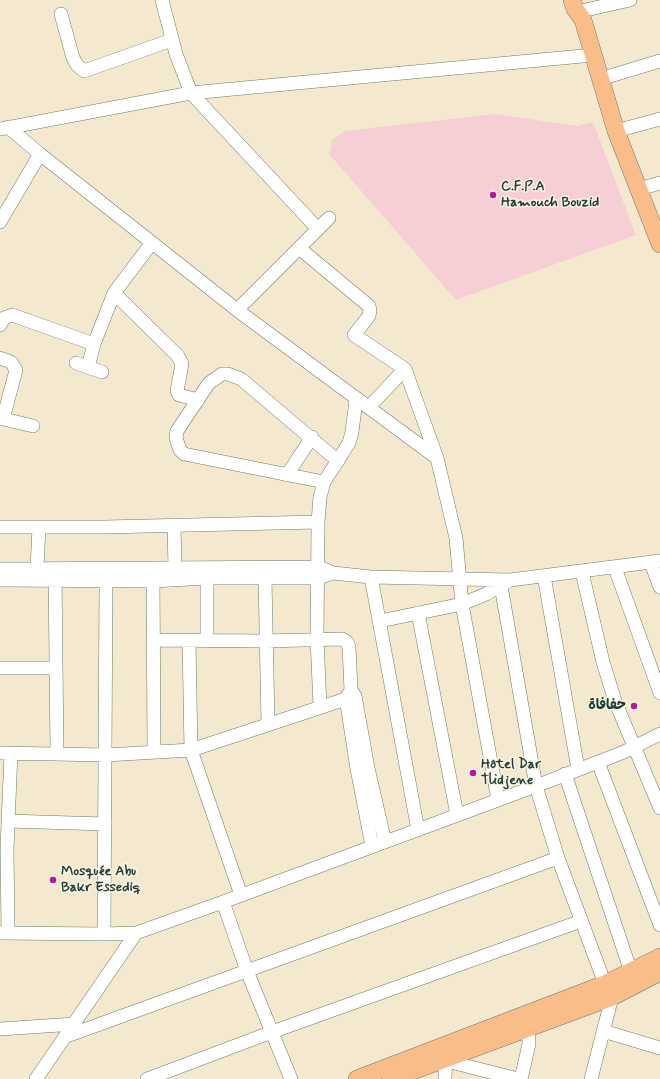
<!DOCTYPE html>
<meta charset="utf-8">
<style>
body{margin:0}
canvas{display:block;background:#f4e9cf}
</style>
<canvas width="660" height="1079"></canvas>
<script>
const ctx = document.querySelector('canvas').getContext('2d');
ctx.lineJoin = 'round';
function paint(path, color) {
  ctx.fillStyle = color;
  ctx.fill(path, 'evenodd');
}
function shape(rows) {
  const path = new Path2D();
  for (const r of rows) {
    path.moveTo(r[0], r[1]);
    for (let i = 2; i < r.length; i += 2) path.lineTo(r[i], r[i + 1]);
  }
  return path;
}
function trace(path, color, width, dash) {
  ctx.strokeStyle = color;
  ctx.lineWidth = width;
  ctx.lineCap = dash ? 'butt' : 'round';
  ctx.setLineDash(dash || []);
  ctx.stroke(path);
}
function label(font, color, halo, rows, align = 'center') {
  ctx.font = font + ' Mynerve,"Playpen Sans Arabic",sans-serif';
  ctx.lineWidth = 3;
  ctx.setLineDash([]);
  ctx.textBaseline = 'middle';
  ctx.strokeStyle = halo;
  ctx.fillStyle = color;
  for (const [text, x, y, turn = 0] of rows) {
    ctx.save();
    ctx.translate(x, y);
    ctx.rotate((+turn || 0) * Math.PI / 180);
    ctx.textAlign = isNaN(turn) ? turn : align;
    if (halo) ctx.strokeText(text, 0, 0);
    ctx.fillText(text, 0, 0);
    ctx.restore();
  }
}
paint(shape([
 [496,114,577,126,593,122,636,235,456,300,329,154,332,140,344,131]
]), '#f6cfd5');
const minor = shape([
 [162,0,176,54,191,93,318,229],
 [577,12,630,0],
 [61,14,73,58,77,65,84,71,172,40],
 [600,79,660,61],
 [8,127,40,154],
 [0,129,191,93,593,55],
 [616,131,660,119],
 [639,189,660,183],
 [0,222,40,154,237,310,437,458,456,538,462,604,498,800],
 [299,248,369,306,370,310,369,316,354,335,405,369,437,458],
 [114,293,178,356,182,364,177,391,179,395,198,400],
 [237,310,329,218],
 [0,325,4,318,12,315,94,344,114,293,151,244],
 [0,358,11,362,16,370,3,419],
 [76,363,102,372],
 [88,367,94,344],
 [369,407,405,369],
 [0,418,33,426],
 [287,475,312,437],
 [324,482,184,454,180,450,176,438,177,431,209,383,222,374,228,374,241,379,338,461],
 [174,525,175,568],
 [0,527,105,527,318,522],
 [651,563,660,587],
 [615,568,660,693],
 [0,569,319,567,333,573,371,577,510,580,660,561],
 [37,569,39,527],
 [55,571,57,753],
 [207,571,207,641],
 [153,572,154,752],
 [582,572,603,662,615,701,660,808],
 [544,576,578,769],
 [371,577,418,830],
 [265,579,268,723],
 [0,580,153,581,207,578,318,578,333,573],
 [501,586,536,786,558,858,605,984,612,997,591,1079],
 [418,613,457,815],
 [380,621,462,604,486,594,507,582],
 [153,640,265,641,342,639,347,642,349,647,351,690,355,696,368,768,385,842],
 [189,641,191,750,241,895],
 [0,668,56,668],
 [350,692,346,698,357,769,372,846],
 [320,706,317,639,318,522,320,497,324,482,349,443,352,432,356,400],
 [0,753,106,755,191,750,355,696],
 [598,762,660,925],
 [565,774,631,972],
 [8,821,105,824],
 [223,902,247,971,291,1079],
 [0,933,104,934,136,933,223,902,536,786,624,752,660,734],
 [8,933,7,848,11,753],
 [104,934,106,580],
 [0,1029,75,1024],
 [603,1031,660,1048],
 [67,1036,558,858],
 [447,1061,518,1079],
 [36,1079,136,933],
 [147,1079,272,1032,581,921],
 [445,1079,446,1054],
 [521,1079,529,1044,528,1029]
]);
const major = shape([
 [572,0,575,9,583,20,616,131,660,244],
 [357,1079,605,984,660,957],
 [391,1079,612,997,660,972]
]);
trace(minor, '#6a796a', 14);
trace(major, '#6a796a', 18);
trace(minor, '#fff', 13);
trace(major, '#f8bd88', 17);
for (const [x, y, r, color] of [
 [493,195,4,"#b5179e"],
 [634,706,4,"#b5179e"],
 [473,773,4,"#b5179e"],
 [53,880,4,"#b5179e"]
]) {
  const dot = new Path2D();
  dot.arc(x, y, r, 0, 2 * Math.PI);
  ctx.fillStyle = color;
  ctx.fill(dot);
  trace(dot, '#fcf5e5', 1.5);
}
label('bold 14px', '#1f3d34', '#fcf5e5', [
 ["C.F.P.A",501,187],
 ["Hamouch Bouzid",501,203],
 ["حفافاة",626,706,"right"],
 ["Hôtel Dar",481,765],
 ["Tlidjene",481,781],
 ["Mosquée Abu",61,872],
 ["Bakr Essediq",61,888]
], 'left');
</script>
